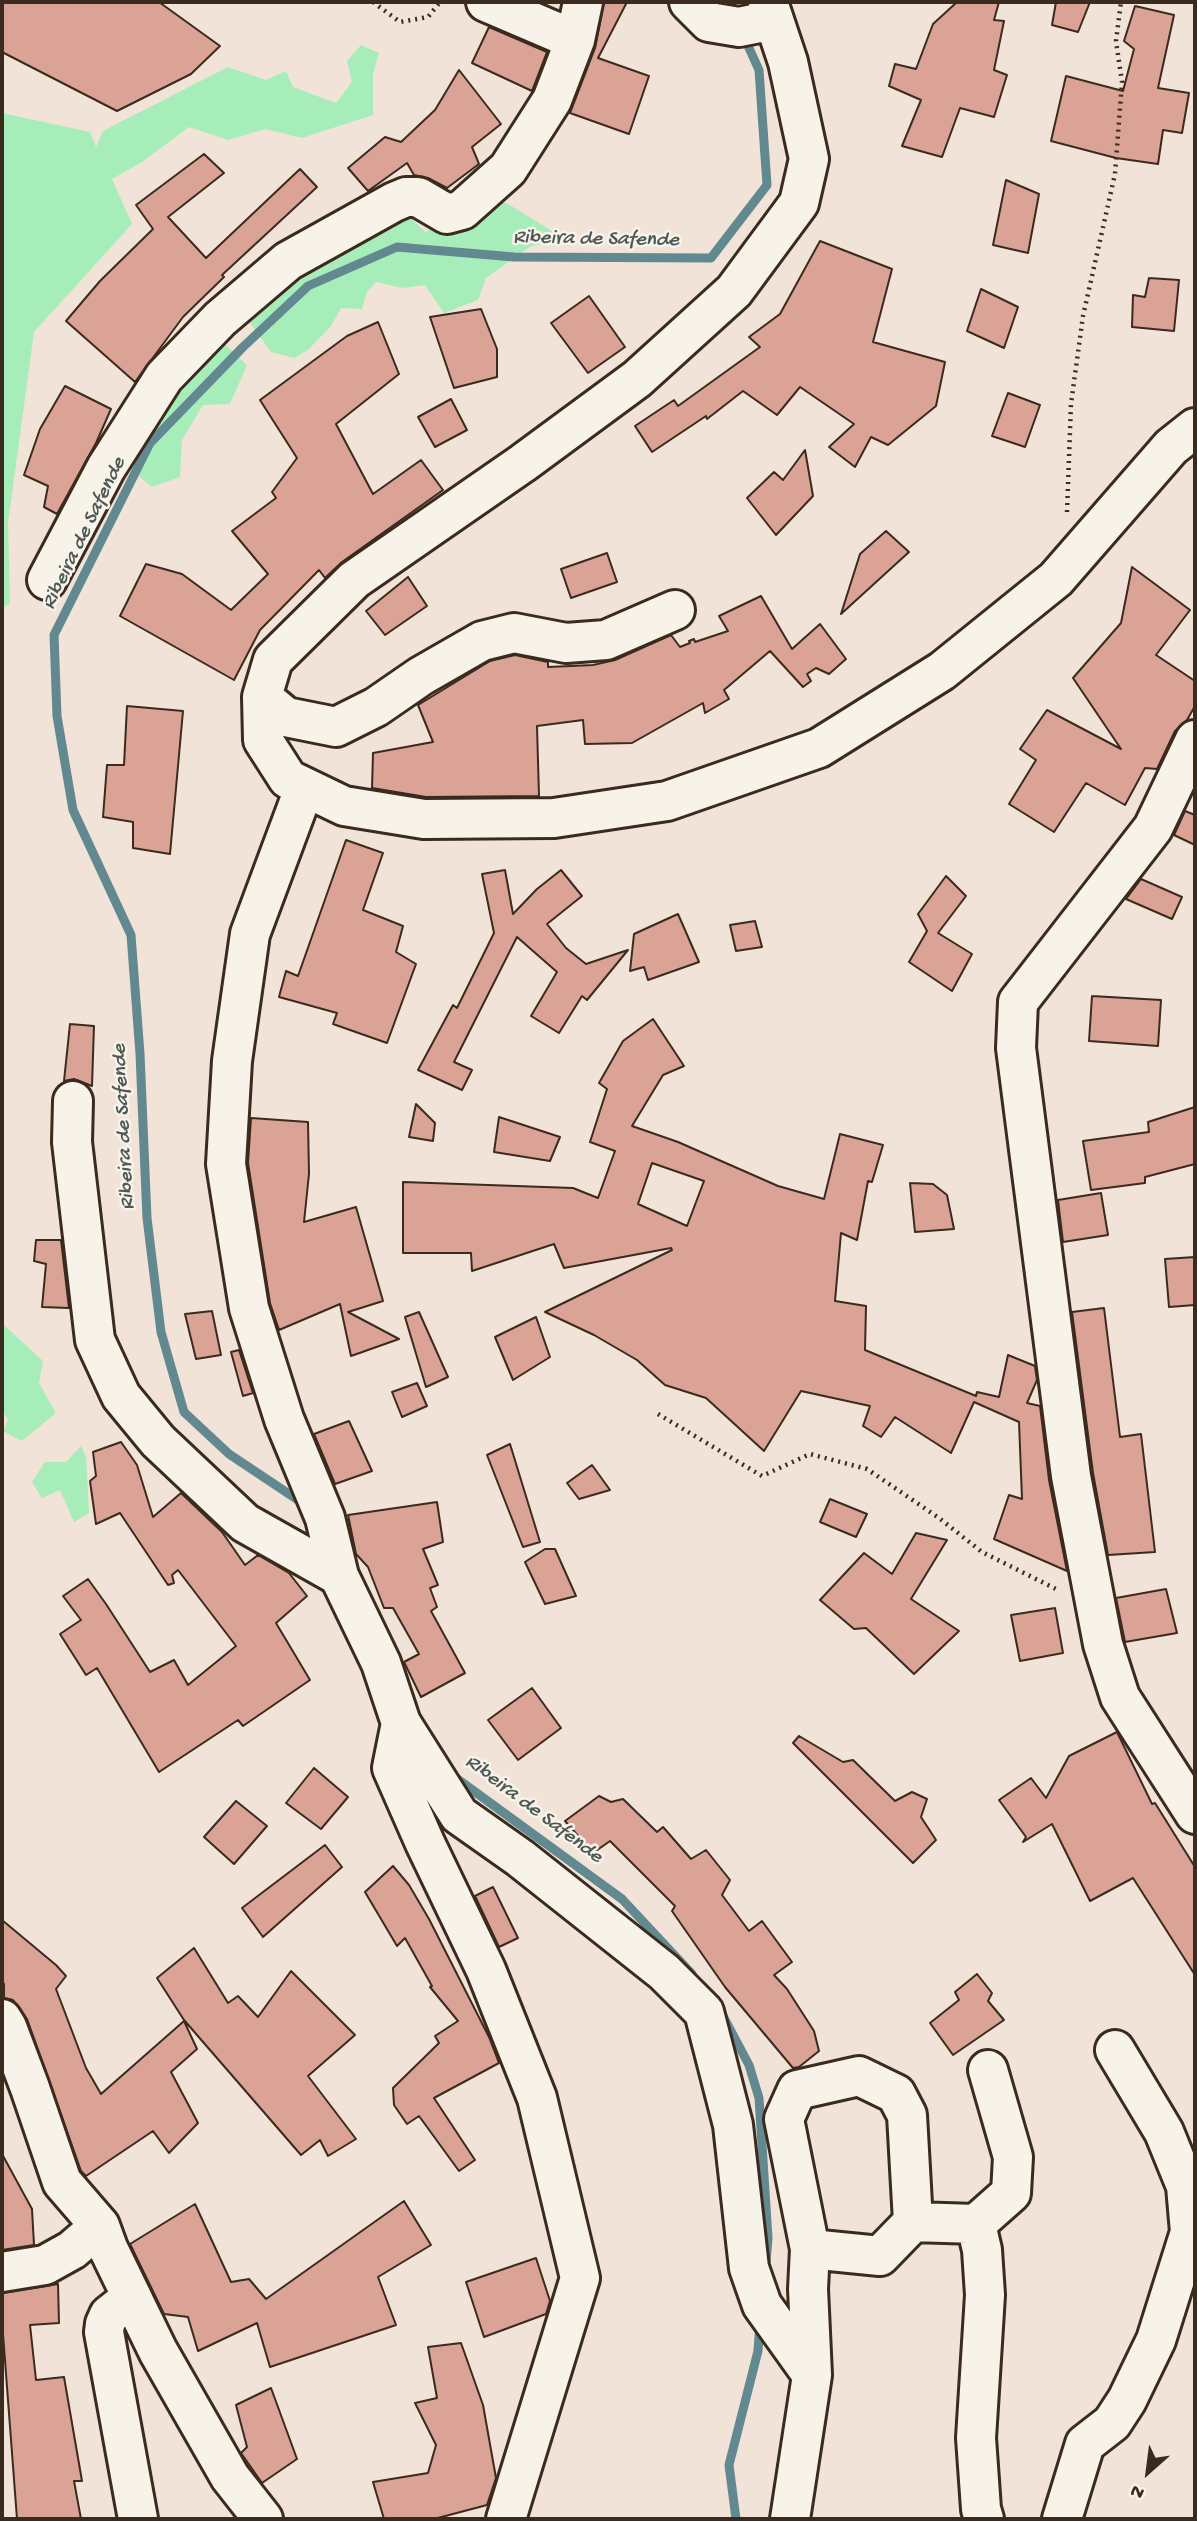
<!DOCTYPE html>
<style>
body{margin:0}
#map{position:relative;width:1197px;height:2521px;overflow:hidden;background:#f1e3d7;font-family:"Gochi Hand",sans-serif}
canvas{display:block}
.frame{position:absolute;inset:0;border:4px solid #3b2a1e;pointer-events:none}
.north{position:absolute;left:1113px;top:2437px;width:70px;height:70px;-webkit-text-stroke:5px #f7f3e8;paint-order:stroke;rotate:208deg;font-size:19px;font-weight:700;line-height:28px;text-align:center;color:#3b2a1e}
.north::after{content:'';display:block;margin:auto;width:24px;height:32px;background:#3b2a1e;clip-path:polygon(50% 0,100% 100%,50% 72%,0 100%)}
</style>
<div id="map">
<canvas width="1197" height="2521"></canvas>
<div class="frame"></div>
<div class="north">N</div>
</div>
<script>
const ctx = document.querySelector('canvas').getContext('2d');
ctx.lineJoin = 'round';
function paint(path, color) {
  ctx.fillStyle = color;
  ctx.fill(path, 'evenodd');
}
function shape(rows) {
  const path = new Path2D();
  for (const r of rows) {
    path.moveTo(r[0], r[1]);
    for (let i = 2; i < r.length; i += 2) path.lineTo(r[i], r[i + 1]);
  }
  return path;
}
function trace(path, color, width, dash) {
  ctx.strokeStyle = color;
  ctx.lineWidth = width;
  ctx.lineCap = dash ? 'butt' : 'round';
  ctx.setLineDash(dash || []);
  ctx.stroke(path);
}
function label(font, color, halo, rows, align = 'center') {
  ctx.font = font + ' "Gochi Hand",sans-serif';
  ctx.lineWidth = 5;
  ctx.setLineDash([]);
  ctx.textBaseline = 'middle';
  ctx.strokeStyle = halo;
  ctx.fillStyle = color;
  for (const [text, x, y, turn = 0] of rows) {
    ctx.save();
    ctx.translate(x, y);
    ctx.rotate((+turn || 0) * Math.PI / 180);
    ctx.textAlign = isNaN(turn) ? turn : align;
    if (halo) ctx.strokeText(text, 0, 0);
    ctx.fillText(text, 0, 0);
    ctx.restore();
  }
}
paint(shape([
 [361,45,379,53,373,74,373,115,302,138,265,129,228,140,189,127,142,162,112,179,132,224,34,332,8,523,10,603,2,608,2,113,90,132,96,147,103,131,228,67,266,80,286,71,293,87,336,103,352,82,347,61],
 [478,194,508,204,565,239,531,246,486,278,478,300,444,313,425,285,402,288,376,282,367,292,362,309,341,308,331,326,308,350,294,358,271,352,239,308,407,214,426,233,443,211],
 [226,345,247,365,230,404,203,405,182,440,180,477,152,487,128,467,191,347],
 [4,1325,43,1361,39,1383,56,1413,22,1441,3,1431,8,1420,2,1410,2,1326],
 [81,1446,86,1457,89,1513,74,1522,60,1490,42,1498,32,1482,45,1462,66,1462]
]), '#a7edba');
trace(shape([
 [304,1504,229,1454,184,1412,161,1332,147,1218,140,1054,131,935,73,810,57,716,54,635,150,443,242,348,308,286,397,247,514,257,711,258,767,185,759,70,744,37],
 [452,1772,456,1778,622,1899,692,1974],
 [723,2016,749,2065,759,2098,768,2238,766,2263],
 [736,2519,729,2465,758,2351,760,2322]
]), '#628890', 9);
const building = shape([
 [2,2,159,2,220,46,191,74,117,111,2,52,2,2],
 [604,2,627,2,598,58,649,76,629,134,570,113,595,48,604,2],
 [957,2,999,2,994,20,1004,21,994,70,1007,75,994,117,960,108,942,157,902,146,921,100,889,86,895,64,916,69,933,24,957,2],
 [1056,2,1090,2,1078,32,1052,25,1056,2],
 [1135,6,1174,15,1158,88,1189,93,1182,133,1163,130,1158,164,1116,158,1051,141,1066,76,1123,91,1134,49,1124,41,1135,6],
 [489,27,547,52,532,91,472,63,489,27],
 [459,70,501,124,472,147,479,164,447,188,428,178,414,175,407,163,368,191,348,168,385,137,401,142,435,110,459,70],
 [204,154,224,173,168,217,206,258,300,169,317,187,222,275,224,277,183,317,135,382,66,321,100,281,153,229,136,205,204,154],
 [1006,180,1039,194,1028,253,993,245,1006,180],
 [820,241,892,269,873,342,945,362,936,406,888,445,871,437,855,467,829,447,854,424,800,387,777,415,743,391,707,419,706,416,652,452,635,426,674,400,678,406,760,347,749,337,780,314,820,241],
 [1149,278,1179,280,1174,331,1132,327,1133,295,1145,297,1149,278],
 [981,289,1018,307,1004,348,967,331,981,289],
 [589,296,625,347,588,373,551,323,589,296],
 [481,309,497,349,497,377,454,388,430,317,481,309],
 [378,322,399,374,336,424,373,494,421,460,443,490,342,562,325,578,319,570,260,630,234,680,120,616,146,564,182,574,231,610,268,574,232,531,276,498,272,492,297,458,260,400,347,336,378,322],
 [65,386,111,409,96,443,57,514,44,507,48,486,24,475,40,429,65,386],
 [1008,393,1040,405,1025,447,992,436,1008,393],
 [451,399,467,430,435,447,418,417,451,399],
 [805,450,813,496,776,535,747,498,774,472,783,480,805,450],
 [886,531,909,552,841,614,860,554,886,531],
 [607,553,617,582,571,598,561,569,607,553],
 [1132,567,1190,610,1156,655,1195,681,1195,706,1187,720,1175,731,1157,769,1145,768,1125,805,1086,783,1054,832,1009,804,1036,760,1020,749,1047,710,1121,749,1073,678,1121,623,1132,567],
 [408,577,427,606,385,635,366,611,408,577],
 [761,596,792,649,820,624,846,659,829,674,816,668,807,674,811,681,803,687,770,651,724,690,729,699,705,713,703,703,632,743,585,744,583,720,537,726,539,796,426,797,372,788,373,753,433,742,418,705,490,661,515,655,548,662,548,667,593,665,615,660,671,635,680,647,690,643,689,641,694,639,695,642,728,631,719,616,761,596],
 [127,706,183,711,170,854,133,848,133,822,103,817,107,765,124,765,127,706],
 [1185,811,1195,815,1195,845,1174,835,1185,811],
 [346,840,383,853,363,910,403,926,396,952,416,964,387,1043,333,1024,337,1013,279,997,286,971,298,976,346,840],
 [505,870,513,914,537,889,561,870,582,896,547,924,566,948,586,964,628,950,587,1000,582,996,559,1033,531,1016,557,972,517,937,454,1062,472,1070,462,1090,418,1070,453,1005,457,1008,494,933,482,874,505,870],
 [946,876,966,896,938,933,972,954,952,991,909,962,927,931,918,914,946,876],
 [1141,879,1182,897,1172,919,1126,899,1141,879],
 [678,914,699,962,648,980,644,967,630,971,634,934,678,914],
 [755,921,762,947,736,951,730,925,755,921],
 [1092,996,1161,1000,1158,1046,1089,1041,1092,996],
 [653,1019,684,1066,663,1075,632,1126,678,1142,778,1186,824,1199,840,1134,883,1145,872,1182,868,1181,857,1240,841,1233,835,1301,866,1306,865,1350,976,1396,977,1392,999,1397,1008,1355,1035,1366,1037,1380,1027,1403,1040,1406,1049,1480,1067,1571,994,1539,1009,1495,1022,1499,1019,1422,974,1402,951,1453,895,1417,881,1437,863,1426,870,1406,801,1391,764,1451,706,1398,665,1385,637,1360,594,1335,545,1312,672,1250,671,1248,564,1268,554,1244,472,1271,471,1253,403,1253,403,1182,573,1188,598,1198,615,1151,590,1142,607,1089,599,1083,623,1041,653,1019],
 [652,1163,704,1181,687,1226,638,1204,652,1163],
 [70,1024,94,1026,92,1086,74,1079,64,1081,70,1024],
 [416,1104,435,1123,433,1141,409,1137,416,1104],
 [1195,1107,1195,1164,1145,1177,1145,1183,1091,1190,1083,1141,1149,1132,1148,1122,1195,1107],
 [499,1117,560,1137,550,1161,494,1152,499,1117],
 [251,1118,308,1122,309,1174,304,1222,356,1207,383,1301,348,1312,399,1339,351,1356,340,1304,279,1330,270,1303,248,1163,251,1118],
 [910,1183,933,1184,947,1195,954,1229,915,1232,910,1183],
 [1101,1193,1108,1235,1063,1242,1058,1200,1101,1193],
 [36,1240,61,1240,69,1308,42,1307,46,1264,34,1261,36,1240],
 [1195,1257,1195,1305,1169,1307,1165,1259,1195,1257],
 [1104,1308,1120,1437,1141,1434,1155,1552,1108,1555,1093,1473,1072,1312,1104,1308],
 [212,1311,221,1355,196,1359,185,1314,212,1311],
 [419,1312,448,1377,426,1387,405,1317,419,1312],
 [536,1317,550,1357,513,1380,495,1337,536,1317],
 [239,1350,253,1393,243,1396,231,1352,239,1350],
 [417,1383,427,1406,402,1417,392,1392,417,1383],
 [349,1421,372,1471,335,1484,314,1434,349,1421],
 [121,1442,137,1465,153,1517,181,1493,222,1532,245,1565,258,1555,289,1573,307,1596,276,1623,310,1680,243,1726,238,1720,159,1772,97,1668,86,1675,60,1634,81,1620,63,1596,88,1579,106,1604,150,1672,174,1660,188,1685,236,1646,178,1570,172,1575,174,1583,168,1585,120,1513,96,1524,90,1481,96,1476,93,1452,121,1442],
 [510,1444,540,1542,523,1547,487,1455,510,1444],
 [592,1465,610,1490,579,1499,567,1483,592,1465],
 [830,1499,867,1514,856,1537,820,1522,830,1499],
 [437,1502,443,1542,423,1549,438,1585,430,1588,437,1607,431,1611,465,1673,421,1697,404,1662,419,1654,393,1608,384,1608,368,1567,356,1554,348,1515,437,1502],
 [916,1533,947,1540,911,1599,959,1631,914,1674,866,1628,854,1629,820,1600,864,1553,892,1574,916,1533],
 [545,1549,555,1549,576,1596,545,1604,525,1562,545,1549],
 [1166,1589,1177,1633,1125,1642,1116,1598,1166,1589],
 [1055,1608,1063,1653,1020,1661,1011,1615,1055,1608],
 [532,1688,561,1728,518,1760,488,1720,532,1688],
 [1117,1732,1152,1804,1155,1803,1195,1867,1195,1975,1133,1878,1090,1901,1052,1824,1023,1842,1026,1837,999,1800,1031,1778,1046,1798,1069,1756,1117,1732],
 [799,1736,843,1762,853,1760,895,1801,912,1792,927,1799,921,1817,936,1840,913,1863,793,1743,799,1736],
 [314,1768,348,1797,321,1829,286,1803,314,1768],
 [599,1796,611,1802,623,1799,657,1832,663,1827,691,1859,706,1850,730,1880,722,1895,749,1931,762,1921,792,1962,774,1975,787,1989,814,2031,819,2051,799,2067,793,2068,725,1987,672,1911,675,1906,610,1841,593,1853,565,1821,599,1796],
 [236,1801,267,1826,234,1864,204,1837,236,1801],
 [325,1845,342,1867,263,1937,242,1908,325,1845],
 [393,1866,409,1885,429,1919,489,2037,499,2063,434,2098,475,2160,459,2171,419,2116,407,2124,394,2105,393,2088,439,2043,435,2036,458,2021,430,1987,432,1986,405,1938,397,1946,365,1892,393,1866],
 [493,1887,518,1938,499,1947,475,1896,493,1887],
 [2,1920,56,1965,66,1976,56,1989,86,2068,101,2094,184,2021,197,2049,171,2072,198,2123,169,2153,153,2131,86,2176,81,2171,27,2019,13,2000,4,1998,4,1984,2,1981,2,1920],
 [194,1948,228,2003,238,1996,258,2017,291,1971,355,2035,308,2076,356,2139,328,2156,320,2140,301,2155,184,2020,157,1978,194,1948],
 [977,1974,992,1993,988,2001,1004,2020,953,2055,930,2023,959,2000,955,1992,977,1974],
 [2,2154,32,2209,34,2245,2,2250,2,2154],
 [404,2201,431,2245,378,2277,396,2325,270,2367,257,2323,198,2351,188,2317,164,2314,130,2244,195,2204,231,2282,249,2279,266,2299,404,2201],
 [536,2258,550,2301,546,2314,484,2337,466,2282,536,2258],
 [58,2284,59,2323,30,2325,36,2380,64,2377,82,2481,74,2481,81,2519,17,2519,2,2321,2,2293,58,2284],
 [461,2343,483,2405,496,2478,487,2505,434,2519,384,2519,373,2482,428,2473,436,2445,415,2403,437,2398,428,2347,461,2343],
 [271,2388,297,2459,262,2483,241,2453,247,2447,236,2405,271,2388]
]);
paint(building, '#dba395');
trace(building, '#3b2a1e', 2);
const minor = shape([
 [486,2,575,40,583,2],
 [689,2,709,22,739,27,774,20],
 [768,2,788,62,809,159,799,203,734,291,637,379,523,463,354,580,273,660,262,697,263,740,288,779,344,806,424,819,554,818,667,801,819,748,942,671,1056,579,1171,447,1195,428],
 [47,580,106,468,164,377,220,319,288,261,394,202,406,197,418,197,447,214,462,210,508,169,552,100,575,40],
 [262,697,286,717,336,727,376,707,421,676,482,641,514,633,566,643,606,640,675,610],
 [1195,740,1153,828,1018,1002,1016,1048,1071,1476,1103,1644,1120,1697,1195,1814],
 [304,789,250,934,232,1061,226,1164,249,1308,284,1419,325,1518,339,1576,381,1663,401,1723,392,1768,425,1843,486,1970,537,2098,580,2278,506,2519],
 [73,1101,72,1142,95,1340,121,1396,158,1441,245,1523,339,1576],
 [401,1723,459,1815,520,1858,664,1972,704,2012,733,2125,749,2268,762,2305,812,2375,790,2519],
 [2,2019,7,2027,30,2088,62,2182,100,2226,108,2248,158,2351,230,2477,263,2519],
 [976,2224,1011,2193,1013,2157,988,2070],
 [810,2249,784,2119,797,2090,859,2076,896,2094,907,2115,913,2222],
 [2,2272,45,2265,72,2250,100,2226],
 [132,2297,109,2315,105,2324,104,2332,138,2519],
 [812,2375,808,2289,810,2249,880,2256,913,2222,976,2224,982,2250,985,2295,976,2438,981,2509,984,2519],
 [1062,2519,1085,2444,1112,2423,1127,2400,1156,2340,1190,2232,1186,2186,1164,2132,1115,2050]
]);
trace(minor, '#3b2a1e', 44);
trace(shape([
 [373,2,400,22,428,17,440,2],
 [1067,512,1071,404,1083,316,1115,174,1122,82,1116,41,1121,2],
 [658,1414,762,1476,810,1454,867,1469,939,1518,982,1552,1058,1590]
]), '#3b2a1e', 4.5, [2, 5]);
trace(minor, '#f7f3e8', 38);
label('italic 21px', '#4e5957', '#f7f3e8', [
 ["Ribeira de Safende",596,240,1],
 ["Ribeira de Safende",85,534,-64],
 ["Ribeira de Safende",125,1127,-93],
 ["Ribeira de Safende",533,1810,37]
]);
</script>
